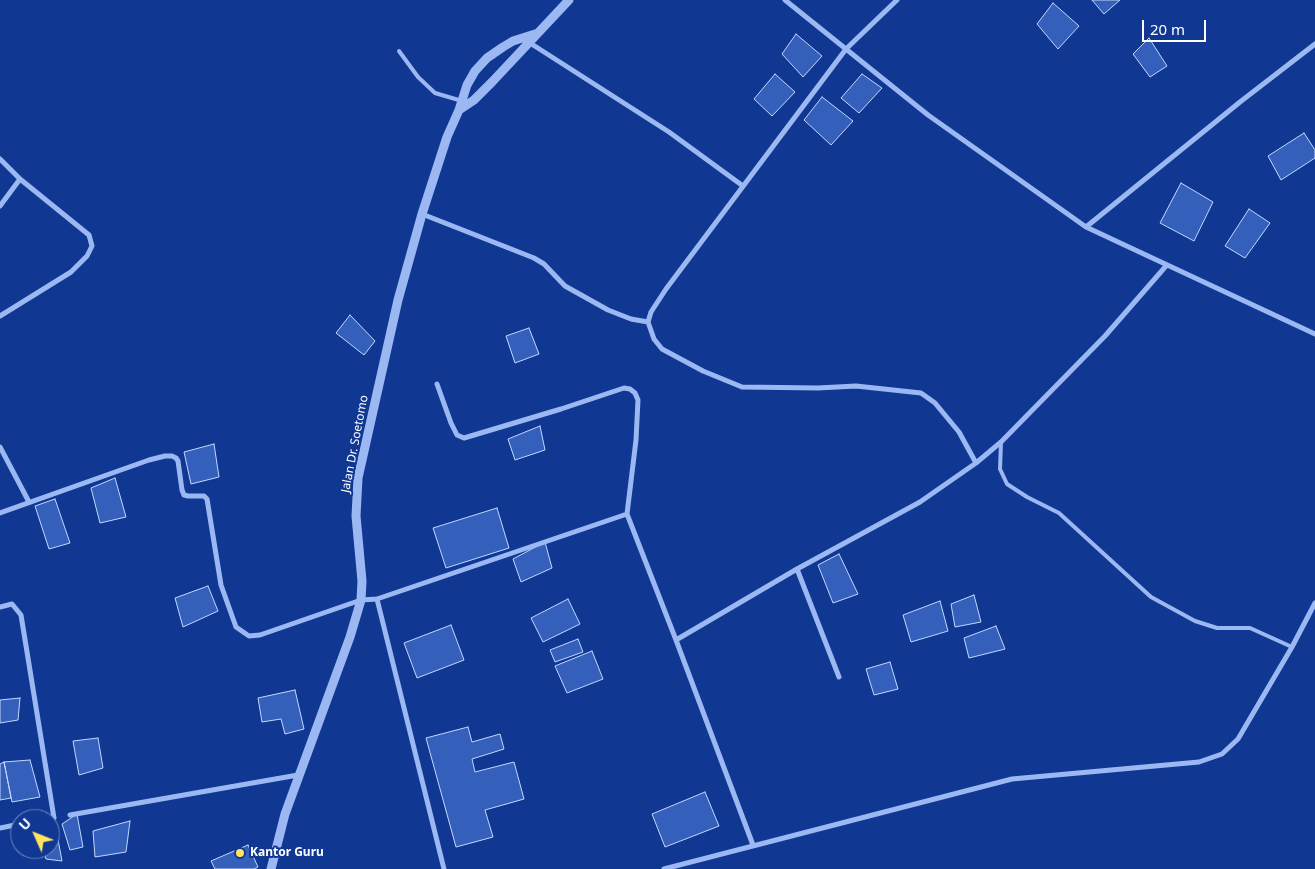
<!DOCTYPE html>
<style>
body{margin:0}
#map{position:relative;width:1315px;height:869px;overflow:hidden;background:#103893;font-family:"Noto Sans",sans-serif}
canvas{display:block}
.north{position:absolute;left:10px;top:809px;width:50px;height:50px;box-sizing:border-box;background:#103893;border:1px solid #7088be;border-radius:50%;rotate:314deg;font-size:14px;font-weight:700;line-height:20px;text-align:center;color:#fff}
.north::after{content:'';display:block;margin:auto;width:18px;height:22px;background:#ffe55e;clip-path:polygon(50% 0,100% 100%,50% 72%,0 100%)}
.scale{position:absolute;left:1142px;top:20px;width:64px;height:22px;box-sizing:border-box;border:2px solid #fff;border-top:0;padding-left:6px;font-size:15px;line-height:18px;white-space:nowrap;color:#fff;-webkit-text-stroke:4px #103893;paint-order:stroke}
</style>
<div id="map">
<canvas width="1315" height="869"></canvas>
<div class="north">U</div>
<div class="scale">20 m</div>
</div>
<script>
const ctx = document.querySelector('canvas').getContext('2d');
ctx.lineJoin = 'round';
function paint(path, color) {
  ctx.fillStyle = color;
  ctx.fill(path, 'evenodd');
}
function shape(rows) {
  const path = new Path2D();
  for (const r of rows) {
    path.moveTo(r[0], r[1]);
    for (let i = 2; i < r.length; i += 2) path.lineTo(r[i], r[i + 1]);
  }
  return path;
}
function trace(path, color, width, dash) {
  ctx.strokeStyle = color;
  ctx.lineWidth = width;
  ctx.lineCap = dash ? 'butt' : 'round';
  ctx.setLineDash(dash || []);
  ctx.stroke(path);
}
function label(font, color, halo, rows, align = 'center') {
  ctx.font = font + ' "Noto Sans",sans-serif';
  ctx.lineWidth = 4;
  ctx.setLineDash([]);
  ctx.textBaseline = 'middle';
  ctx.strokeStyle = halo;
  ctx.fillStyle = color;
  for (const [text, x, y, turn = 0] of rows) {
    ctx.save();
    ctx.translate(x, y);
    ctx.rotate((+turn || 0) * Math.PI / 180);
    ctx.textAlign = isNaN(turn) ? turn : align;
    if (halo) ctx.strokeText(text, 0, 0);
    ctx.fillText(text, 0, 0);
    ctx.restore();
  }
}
const building = shape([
 [1092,0,1120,0,1104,14,1092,0],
 [1053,3,1079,26,1058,49,1037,24,1053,3],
 [796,34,822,56,803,77,782,54,796,34],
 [1149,38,1167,66,1150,77,1133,54,1149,38],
 [775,74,795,92,772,116,754,99,775,74],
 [862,74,882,88,859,113,841,98,862,74],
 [822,97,853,121,831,145,804,120,822,97],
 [1304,133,1315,150,1315,158,1281,180,1268,156,1304,133],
 [1181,183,1213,202,1194,241,1160,223,1181,183],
 [1249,209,1270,223,1245,258,1225,246,1249,209],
 [350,315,375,341,364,355,336,333,350,315],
 [529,328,539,354,515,363,506,336,529,328],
 [540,426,545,450,515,460,508,439,540,426],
 [214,444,219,477,191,484,184,452,214,444],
 [115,478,126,517,100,523,91,488,115,478],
 [55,499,70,543,49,549,35,506,55,499],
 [497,508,509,548,446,568,433,528,497,508],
 [545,542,552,568,521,582,513,559,545,542],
 [839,554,858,594,833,603,818,565,839,554],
 [208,586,218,611,183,627,175,598,208,586],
 [974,595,981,622,955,627,951,604,974,595],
 [568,599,580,624,543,642,531,618,568,599],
 [940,601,948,631,911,642,903,615,940,601],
 [451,625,464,660,417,678,404,643,451,625],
 [996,626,1005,649,969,658,964,638,996,626],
 [578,639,583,652,555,662,550,650,578,639],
 [592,651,603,679,567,693,555,666,592,651],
 [890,662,898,689,874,695,866,669,890,662],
 [295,690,304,729,285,734,281,719,262,722,258,698,295,690],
 [20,698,18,720,0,723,0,700,20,698],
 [468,727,472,742,500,734,504,749,472,759,475,772,514,762,524,799,485,810,493,837,456,847,426,738,468,727],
 [98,738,103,768,79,775,73,741,98,738],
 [30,760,40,797,12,802,4,762,30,760],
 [4,762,11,798,0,800,0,764,4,762],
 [705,792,719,826,665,847,652,814,705,792],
 [77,814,83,847,70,850,62,824,77,814],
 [54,818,62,861,46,859,43,849,50,849,50,820,54,818],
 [130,821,126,852,95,857,93,831,130,821],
 [248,845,258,867,254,869,215,869,211,861,248,845]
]);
paint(building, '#345fba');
trace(building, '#c4d7fe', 1);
trace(shape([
 [399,51,418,77,435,93,462,101],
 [1001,442,1000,469,1007,484,1027,497,1059,513,1151,597,1195,621,1217,628,1250,628,1292,647]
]), '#9cb8f3', 4);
trace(shape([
 [785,0,928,115,1086,227,1315,334],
 [897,0,846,49,666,289,651,312,648,322,654,339,662,349,703,371,742,387,818,388,856,386,921,393,935,403,959,432,976,463],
 [530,43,669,132,743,186],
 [0,159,20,179,89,235,92,246,87,256,71,272,0,316],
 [0,206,20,179],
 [422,214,534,258,544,264,565,286,608,310,631,319,648,322],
 [1086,227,1240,102,1315,44],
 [437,384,451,423,457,435,464,438,561,409,624,388,630,389,635,393,638,400,636,440,627,514,676,640,753,845],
 [0,447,29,502],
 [0,513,149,460,165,456,172,456,176,458,178,461,182,490,184,495,188,496,204,496,207,499,221,585,236,627,249,636,260,635,361,600,377,599,627,514],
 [797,569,839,677],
 [377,599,444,869],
 [0,607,12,604,21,615,54,818,49,819],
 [676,640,797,569,920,502,976,463,1001,442,1105,336,1166,266],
 [70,815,298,775],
 [0,828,20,824],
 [664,869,1012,779,1199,762,1222,754,1238,739,1292,647,1315,603]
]), '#9cb8f3', 5);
trace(shape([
 [459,110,474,100,492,82,569,0],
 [271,869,285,814,350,637,361,600,362,581,356,516,358,478,398,300,422,214,447,137,459,110,467,85,475,71,487,58,503,47,513,41,535,34]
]), '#9cb8f3', 9);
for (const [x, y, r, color] of [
 [240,853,5,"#ffe55e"]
]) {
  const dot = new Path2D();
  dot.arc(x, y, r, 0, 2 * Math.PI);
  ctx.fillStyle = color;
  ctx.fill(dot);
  trace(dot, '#103893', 2);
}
label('12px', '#fff', '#103893', [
 ["Jalan Dr. Soetomo",355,444,-79]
]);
label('bold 12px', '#fff', '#103893', [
 ["Kantor Guru",250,853]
], 'left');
</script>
